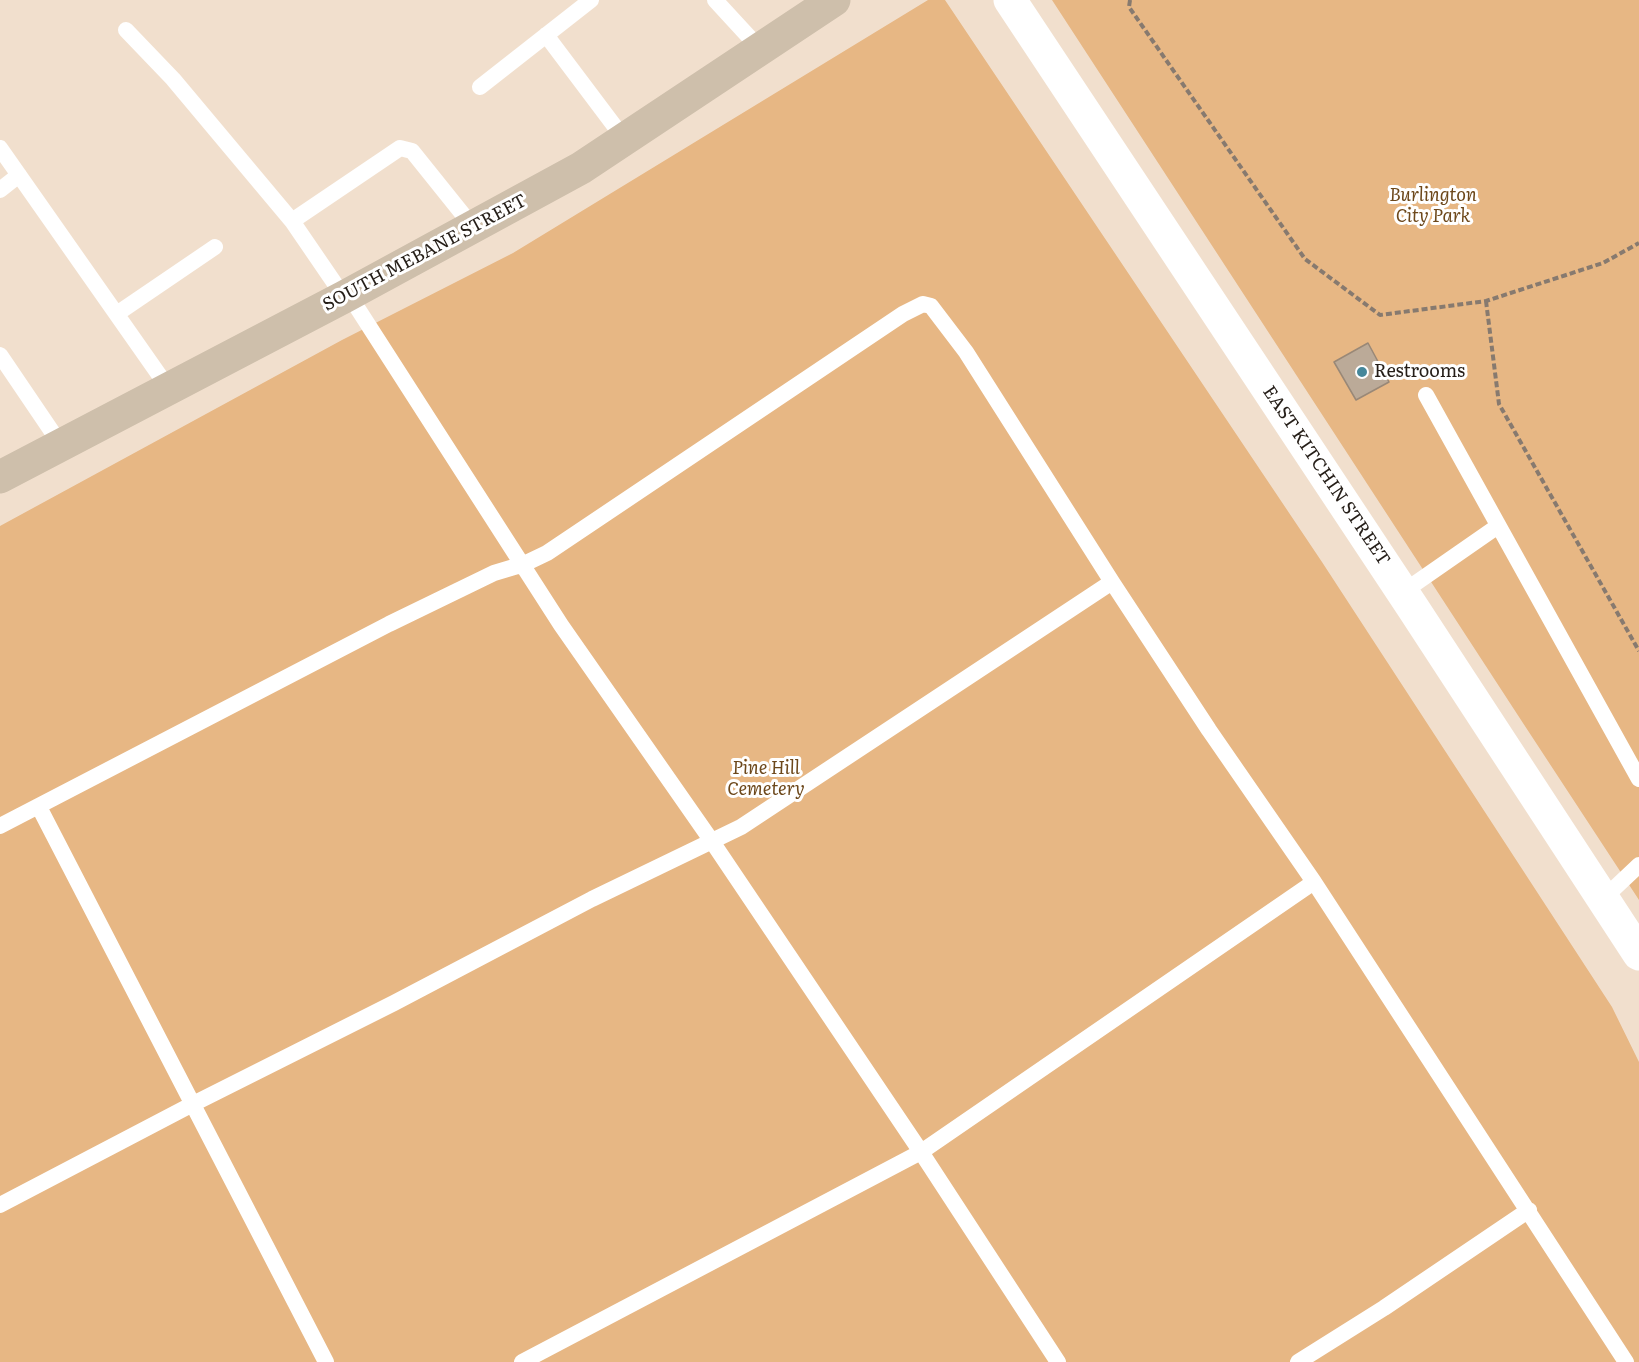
<!DOCTYPE html>
<style>
body{margin:0}
canvas{display:block;background:#f1dfcd}
</style>
<canvas width="1639" height="1362"></canvas>
<script>
const ctx = document.querySelector('canvas').getContext('2d');
ctx.lineJoin = 'round';
function paint(path, color) {
  ctx.fillStyle = color;
  ctx.fill(path, 'evenodd');
}
function shape(rows) {
  const path = new Path2D();
  for (const r of rows) {
    path.moveTo(r[0], r[1]);
    for (let i = 2; i < r.length; i += 2) path.lineTo(r[i], r[i + 1]);
  }
  return path;
}
function trace(path, color, width, dash) {
  ctx.strokeStyle = color;
  ctx.lineWidth = width;
  ctx.lineCap = dash ? 'butt' : 'round';
  ctx.setLineDash(dash || []);
  ctx.stroke(path);
}
function label(font, color, halo, rows, align = 'center') {
  ctx.font = font + ' Literata,serif';
  ctx.lineWidth = 6;
  ctx.setLineDash([]);
  ctx.textBaseline = 'middle';
  ctx.strokeStyle = halo;
  ctx.fillStyle = color;
  for (const [text, x, y, turn = 0] of rows) {
    ctx.save();
    ctx.translate(x, y);
    ctx.rotate((+turn || 0) * Math.PI / 180);
    ctx.textAlign = isNaN(turn) ? turn : align;
    if (halo) ctx.strokeText(text, 0, 0);
    ctx.fillText(text, 0, 0);
    ctx.restore();
  }
}
paint(shape([
 [928,0,945,0,1322,562,1612,1007,1639,1062,1639,1362,0,1362,0,526,342,340,513,253],
 [1052,0,1639,0,1639,900,1521,720]
]), '#e7b784');
const building = shape([
 [1368,343,1389,382,1356,400,1334,362,1368,343]
]);
paint(building, '#bbaa98');
trace(building, '#987', 1.5);
trace(shape([
 [1130,0,1129,7,1305,259,1380,315,1486,301,1603,263,1639,243],
 [1486,301,1499,404,1639,651]
]), '#877a6f', 4, [6, 3]);
trace(shape([
 [715,0,761,50],
 [126,30,173,79,292,221],
 [546,35,625,140],
 [480,87,591,0],
 [0,148,169,389],
 [0,190,19,175],
 [349,295,561,625,711,840,921,1152,1058,1362],
 [344,297,292,221,400,148,412,151,473,227],
 [118,313,215,247],
 [0,355,61,445],
 [1426,395,1639,779],
 [1403,592,1498,526],
 [39,807,326,1362],
 [0,826,389,624,494,573,524,564,547,553,903,314,923,304,931,306,966,352,1112,582,1209,730,1314,882,1626,1362],
 [1604,898,1639,865],
 [0,1205,191,1105,394,1003,592,899,741,827,1112,582],
 [522,1362,921,1152,1314,882],
 [1298,1362,1384,1308,1529,1210]
]), '#fff', 16);
trace(shape([
 [1010,0,1413,608,1639,954]
]), '#fff', 33);
trace(shape([
 [0,477,344,297,581,168,834,0]
]), '#cebfab', 33);
for (const [x, y, r, color] of [
 [1362,372,6,"#46879a"]
]) {
  const dot = new Path2D();
  dot.arc(x, y, r, 0, 2 * Math.PI);
  ctx.fillStyle = color;
  ctx.fill(dot);
  trace(dot, '#fff', 2);
}
label('italic 18px', '#6d481b', '#fff', [
 ["Burlington",1433,196],
 ["City Park",1433,217],
 ["Pine Hill",766,769],
 ["Cemetery",766,790]
]);
label('18px', '#251e18', '#fff', [
 ["SOUTH MEBANE STREET",425,253,-28],
 ["EAST KITCHIN STREET",1326,476,56]
]);
label('18px', '#251e18', '#fff', [
 ["Restrooms",1374,372]
], 'left');
</script>
